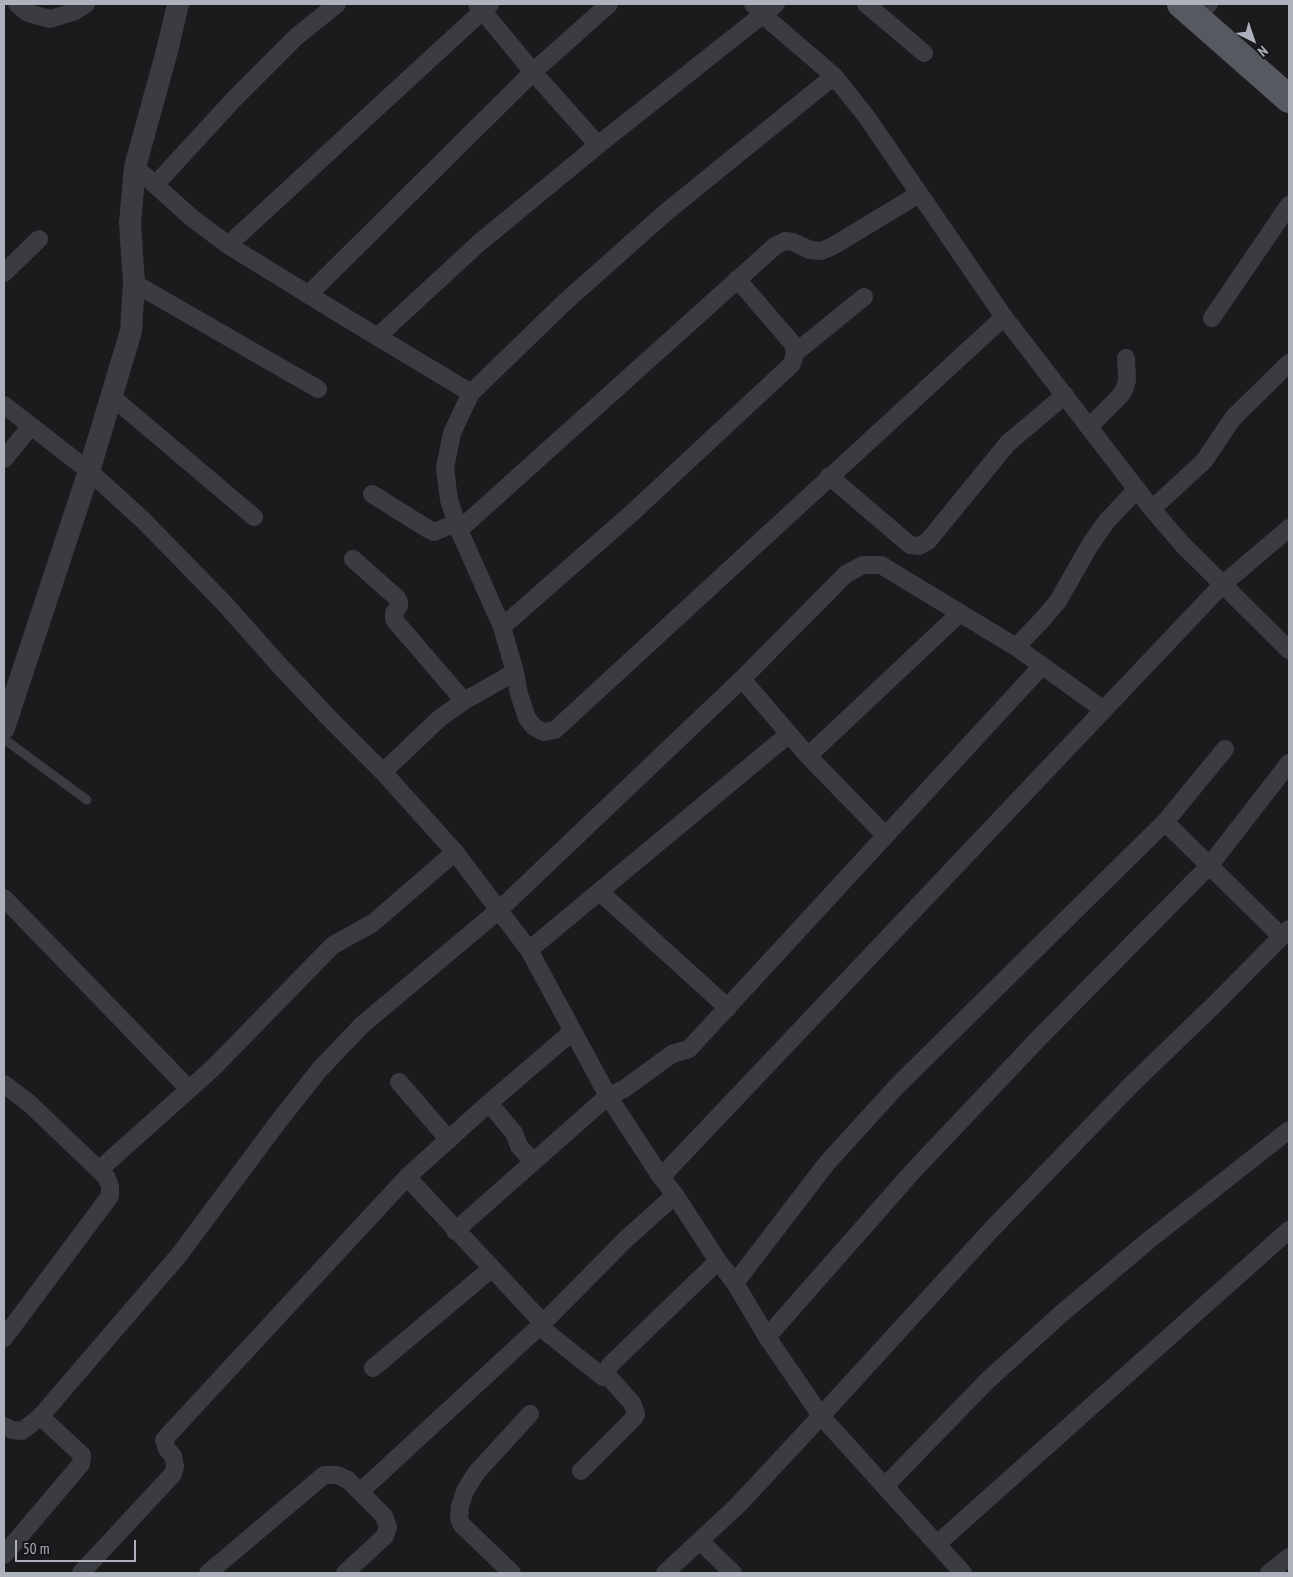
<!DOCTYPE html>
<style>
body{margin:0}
#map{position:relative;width:1293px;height:1577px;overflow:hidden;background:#1b1a1d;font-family:"PT Sans Narrow",sans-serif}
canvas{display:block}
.frame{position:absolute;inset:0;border:5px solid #adb1bc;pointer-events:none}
.north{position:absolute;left:1228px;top:15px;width:50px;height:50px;-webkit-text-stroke:4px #161518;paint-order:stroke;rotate:139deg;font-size:14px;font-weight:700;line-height:20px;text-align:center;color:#adb1bc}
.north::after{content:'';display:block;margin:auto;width:18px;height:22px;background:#adb1bc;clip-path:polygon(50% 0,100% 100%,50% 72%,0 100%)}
.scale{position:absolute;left:15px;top:1540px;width:121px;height:22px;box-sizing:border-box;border:2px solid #adb1bc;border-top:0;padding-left:6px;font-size:15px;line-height:18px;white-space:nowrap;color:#adb1bc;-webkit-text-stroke:4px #161518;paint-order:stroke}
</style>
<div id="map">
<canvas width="1293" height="1577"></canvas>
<div class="frame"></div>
<div class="north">N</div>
<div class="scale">50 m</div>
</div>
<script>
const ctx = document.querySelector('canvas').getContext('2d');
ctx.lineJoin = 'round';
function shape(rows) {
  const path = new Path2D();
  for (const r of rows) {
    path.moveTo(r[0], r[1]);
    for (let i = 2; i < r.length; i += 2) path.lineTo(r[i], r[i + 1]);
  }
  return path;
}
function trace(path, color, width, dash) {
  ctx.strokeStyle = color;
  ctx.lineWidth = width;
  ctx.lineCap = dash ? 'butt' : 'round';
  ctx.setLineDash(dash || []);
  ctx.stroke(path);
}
trace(shape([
 [4,739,87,800]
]), '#3b3c42', 9);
trace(shape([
 [17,4,28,13,50,19,73,12,86,4],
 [477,4,533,72,598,145],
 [753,4,763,15,834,76,866,116,1004,317,1152,509,1183,545,1289,650],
 [866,4,924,53],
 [1206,6,1209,4],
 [135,167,192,218,228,245,348,319,471,393,452,433,445,468,449,500,459,530,502,627,515,672,519,694,527,718,534,727,544,732,555,730,1004,317],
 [155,185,236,97,296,37,337,4],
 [228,245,490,4],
 [4,273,39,239],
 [134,283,318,389],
 [308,295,533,72,609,4],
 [1212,318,1289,205],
 [377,337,479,243,598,145,776,4],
 [795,353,864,297],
 [471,393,566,301,665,213,834,76],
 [112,397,254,517],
 [4,405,89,471,143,520,224,603,280,666,329,718,383,772,455,852,529,950,608,1096,661,1177,675,1195,718,1261,735,1283,767,1337,821,1416,963,1573],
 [1089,427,1120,396,1125,388,1127,380,1126,358],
 [4,459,31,426],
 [829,476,910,545,919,546,928,541,1008,443,1065,395],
 [372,494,428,529,434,532,456,523],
 [1152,509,1204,461,1233,418,1289,363],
 [459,530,775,246,785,241,793,242,810,250,821,251,833,246,919,194],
 [353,559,397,598,399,602,399,606,394,613,394,618,396,622,464,701],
 [502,627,633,512,792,364,795,353,793,344,737,279],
 [1016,647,1042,620,1058,601,1090,545,1106,522,1137,489],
 [742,679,808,756,885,835],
 [808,756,959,614],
 [383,772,440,718,464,701,515,672],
 [1165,822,1282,937],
 [600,892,728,1008],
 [4,898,189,1089],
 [529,950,789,734],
 [399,1082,449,1140],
 [4,1084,30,1104,99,1170,106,1177,110,1186,110,1196,4,1338],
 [489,1103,514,1133,519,1146,533,1162],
 [99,1170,213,1068,333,945,373,923,455,852],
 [407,1177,543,1323,540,1327,603,1377],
 [661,1177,1222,585,1289,528],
 [455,1231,608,1096,624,1089,672,1054,689,1049,1041,667],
 [735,1283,827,1163,898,1085,1165,822,1225,749],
 [767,1337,914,1170,1039,1038,1210,865,1289,763],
 [373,1368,491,1269],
 [4,1426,12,1430,22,1431,40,1417,179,1255,278,1122,320,1069,362,1025,499,910,742,679,846,574,863,565,881,565,1016,647,1104,710],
 [581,1471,634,1418,636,1414,632,1403,608,1376,607,1370,610,1365,718,1261],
 [885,1486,987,1381,1061,1314,1149,1240,1289,1130],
 [360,1492,543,1323,626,1239,675,1195],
 [700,1541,733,1573],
 [937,1544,1289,1230],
 [4,1555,81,1464,82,1455,40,1416],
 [81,1573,173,1474,175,1466,173,1456,167,1449,164,1440,170,1433,407,1177,489,1103,573,1031],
 [208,1573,324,1475,337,1475,348,1480,384,1516,388,1527,385,1536,345,1573],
 [512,1573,462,1525,459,1519,460,1506,465,1491,476,1473,530,1414],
 [665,1573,738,1505,821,1416,991,1230,1130,1086,1216,1003,1289,929],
 [1269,1573,1289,1557]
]), '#3b3c42', 18);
trace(shape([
 [4,728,89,471,131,331,134,283,130,223,135,167,167,51,178,4]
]), '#3b3c42', 22);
trace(shape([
 [1181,4,1289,99]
]), '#575961', 28);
</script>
